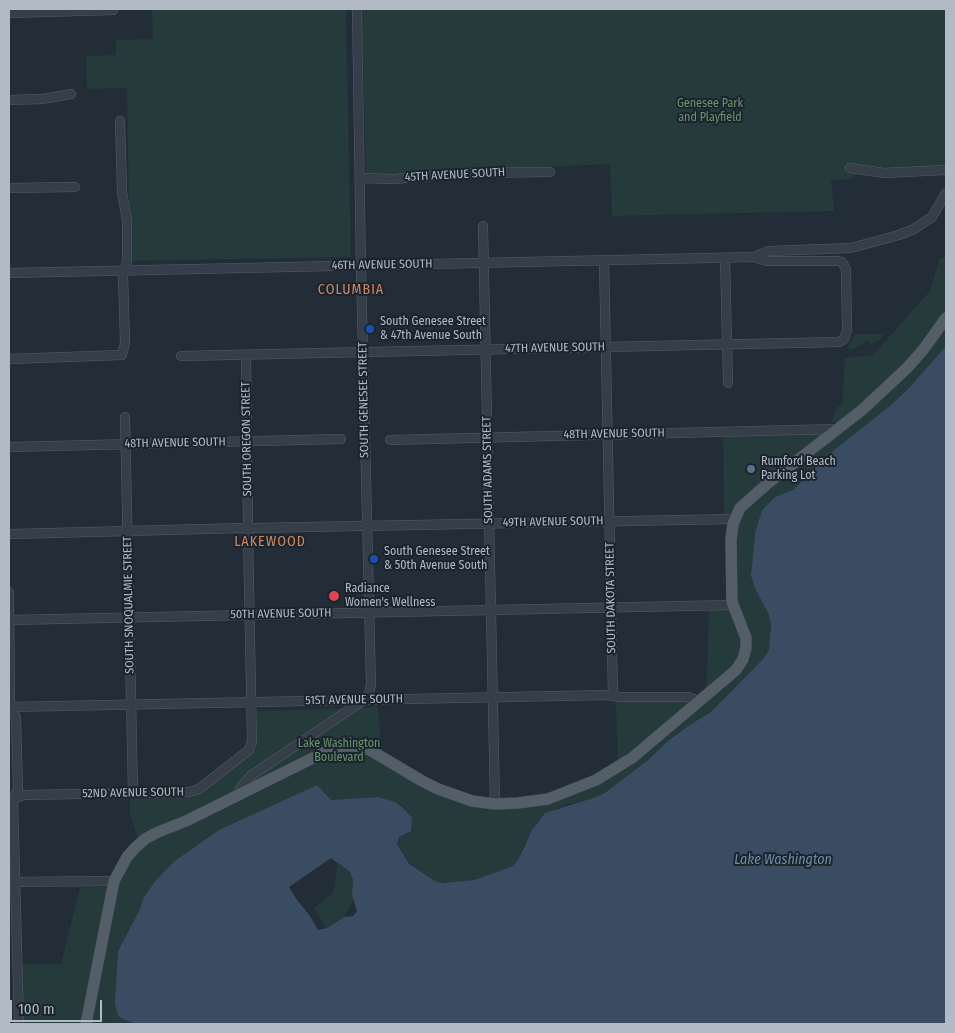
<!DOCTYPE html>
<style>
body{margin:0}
#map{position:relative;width:955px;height:1033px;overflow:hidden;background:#222d38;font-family:"Fira Sans Condensed",sans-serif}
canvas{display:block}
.frame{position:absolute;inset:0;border:10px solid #b1bac5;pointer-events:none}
.scale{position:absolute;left:10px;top:1000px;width:92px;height:22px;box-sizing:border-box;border:2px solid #b1bac5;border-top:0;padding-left:6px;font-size:15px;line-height:18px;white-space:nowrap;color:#b1bac5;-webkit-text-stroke:4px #1b242d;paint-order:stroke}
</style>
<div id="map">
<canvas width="955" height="1033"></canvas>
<div class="frame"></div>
<div class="scale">100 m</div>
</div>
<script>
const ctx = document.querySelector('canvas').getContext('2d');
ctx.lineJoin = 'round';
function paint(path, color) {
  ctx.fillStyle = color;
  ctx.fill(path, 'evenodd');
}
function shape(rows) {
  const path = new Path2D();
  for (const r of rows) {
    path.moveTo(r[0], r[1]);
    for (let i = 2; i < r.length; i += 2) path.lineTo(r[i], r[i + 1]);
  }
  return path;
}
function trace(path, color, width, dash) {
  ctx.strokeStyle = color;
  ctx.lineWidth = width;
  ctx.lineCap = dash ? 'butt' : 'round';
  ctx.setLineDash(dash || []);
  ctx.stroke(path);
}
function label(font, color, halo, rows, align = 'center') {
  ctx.font = font + ' "Fira Sans Condensed",sans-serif';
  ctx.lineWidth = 4;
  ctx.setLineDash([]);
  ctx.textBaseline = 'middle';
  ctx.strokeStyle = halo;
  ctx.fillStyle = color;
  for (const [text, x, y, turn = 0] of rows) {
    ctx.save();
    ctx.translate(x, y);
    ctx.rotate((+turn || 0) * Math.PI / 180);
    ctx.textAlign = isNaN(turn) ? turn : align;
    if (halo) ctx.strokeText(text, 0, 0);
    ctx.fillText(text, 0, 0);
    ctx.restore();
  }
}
paint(shape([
 [125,9,346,9,351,257,130,261,127,88,87,89,86,56,116,55,116,40,153,39,152,10,125,10],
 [426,9,946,9,946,168,861,169,852,179,831,180,834,211,612,216,610,164,366,175,362,10],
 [940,258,946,258,946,307,941,317,909,360,840,422,831,422,838,406,842,406,845,358,873,355,930,291],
 [946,323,946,346,908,389,891,405,833,451,793,490,775,497,762,510,755,533,751,576,755,588,769,615,771,625,769,650,763,659,711,712,691,724,616,786,596,797,562,806,538,821,525,842,518,860,513,866,474,880,454,883,435,881,409,864,397,844,399,837,409,833,406,812,403,808,395,802,378,797,331,800,162,874,155,881,144,897,140,909,118,951,131,1023,135,1024,23,1024,22,964,61,964,80,887,116,887,138,839,130,814,130,797,193,796,233,768,257,748,257,711,365,708,378,705,382,760,425,786,519,806,618,771,616,701,706,700,709,609,737,608,734,529,724,517,723,434,842,430],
 [855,334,883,334,881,339,871,344,868,340,854,349,849,349,848,347],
 [337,863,350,872,353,880,353,901,344,917,326,928,314,908,332,894,335,885]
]), '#253a3a');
paint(shape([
 [946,346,946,1024,135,1024,121,1018,118,1015,115,1004,118,951,140,909,144,897,155,881,176,860,219,830,317,785,331,800,378,797,395,802,403,808,412,818,411,831,399,837,397,844,409,864,435,881,443,883,474,880,513,866,518,860,532,830,545,813,596,797,606,792,648,760,668,741,691,724,711,712,763,659,769,650,771,625,769,615,755,588,751,576,755,533,762,510,775,497,793,490,833,451,891,405,908,389],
 [331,858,350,872,353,880,352,895,357,911,353,916,344,917,327,928,318,930,310,916,297,900,289,887]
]), '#394c61');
const minor = shape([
 [9,13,113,10],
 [9,100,42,99,71,94],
 [850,168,884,173,946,170],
 [360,178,393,179,475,173,550,172],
 [9,188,75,187],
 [483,226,495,804],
 [754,257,769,251,851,248,899,235,914,229,932,217,946,193],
 [725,258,728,383],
 [604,260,613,695],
 [9,273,754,257,767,261,838,261,842,262,846,269,847,330,844,339,839,342,181,356],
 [246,355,248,524],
 [9,359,122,355,125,343,123,275,127,261,127,221,122,192,120,121],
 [125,417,133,793],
 [390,440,838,429],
 [9,447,341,439],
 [253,528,734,519],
 [12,534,243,528],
 [9,592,10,707,16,717,18,789,13,800,19,1024],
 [9,620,733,605],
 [9,707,607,695,620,697,688,697,698,701],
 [238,794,241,787,252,775,364,700,369,694,371,684,361,270,357,9],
 [9,800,13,800,23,795,189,792,199,789,249,750,252,742,248,533],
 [9,882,114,881]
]);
const major = shape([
 [86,1024,114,881,127,857,135,848,145,839,158,832,186,821,325,752,345,746,354,746,370,750,422,781,438,789,472,801,495,804,518,803,548,799,596,780,632,758,736,670,743,659,746,648,746,638,732,602,731,540,733,524,740,508,767,484,862,410,907,368,923,350,946,318]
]);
trace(minor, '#545d66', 10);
trace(major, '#3f4852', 12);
trace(minor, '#363f49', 9);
trace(major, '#545e69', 11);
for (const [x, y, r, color] of [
 [370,329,5,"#1a4fb4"],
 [751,469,5,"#5c6f8a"],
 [374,559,5,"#1a4fb4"],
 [334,596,6,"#e0444e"]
]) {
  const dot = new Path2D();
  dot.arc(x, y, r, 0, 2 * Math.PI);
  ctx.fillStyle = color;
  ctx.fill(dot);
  trace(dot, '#1b242d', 2);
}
label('12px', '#699470', '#1b242d', [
 ["Genesee Park",710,104],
 ["and Playfield",710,118],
 ["Lake Washington",339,744],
 ["Boulevard",339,758]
]);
label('12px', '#b1bac5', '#1b242d', [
 ["45TH AVENUE SOUTH",455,175,-3],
 ["46TH AVENUE SOUTH",382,265,-1],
 ["47TH AVENUE SOUTH",555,348,-1],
 ["SOUTH GENESEE STREET",364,400,-91],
 ["48TH AVENUE SOUTH",614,434,-1],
 ["SOUTH OREGON STREET",247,439,-91],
 ["48TH AVENUE SOUTH",175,443,-1],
 ["SOUTH ADAMS STREET",488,470,-91],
 ["49TH AVENUE SOUTH",553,522,-1],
 ["SOUTH DAKOTA STREET",611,598,-91],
 ["SOUTH SNOQUALMIE STREET",129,605,-91],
 ["50TH AVENUE SOUTH",281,614,-1],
 ["51ST AVENUE SOUTH",354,700,-1],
 ["52ND AVENUE SOUTH",133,793,-1]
]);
label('12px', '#b1bac5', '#1b242d', [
 ["South Genesee Street",380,322],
 ["& 47th Avenue South",380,336],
 ["Rumford Beach",761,462],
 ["Parking Lot",761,476],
 ["South Genesee Street",384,552],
 ["& 50th Avenue South",384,566],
 ["Radiance",345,589],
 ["Women's Wellness",345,603]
], 'left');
ctx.letterSpacing = '1px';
label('14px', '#ce8963', '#1b242d', [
 ["COLUMBIA",351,290],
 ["LAKEWOOD",270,542]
]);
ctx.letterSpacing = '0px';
label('italic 14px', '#728da7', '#1b242d', [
 ["Lake Washington",783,860]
]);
</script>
